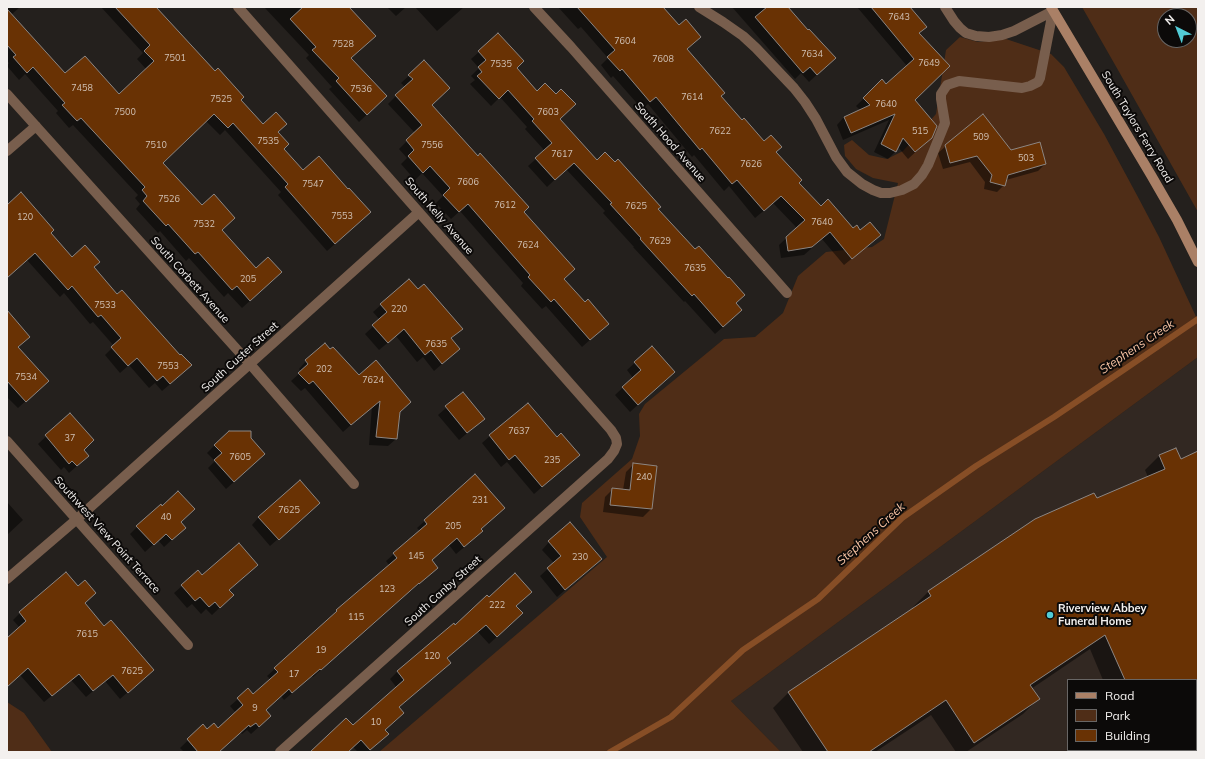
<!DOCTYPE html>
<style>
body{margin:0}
#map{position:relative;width:1205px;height:759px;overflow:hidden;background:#24201d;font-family:Mulish,sans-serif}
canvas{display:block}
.frame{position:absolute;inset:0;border:8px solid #f3f0ee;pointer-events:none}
.legend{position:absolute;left:1067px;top:679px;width:130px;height:72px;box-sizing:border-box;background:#0c0a09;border:1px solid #686665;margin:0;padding:5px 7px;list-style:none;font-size:12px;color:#f3f0ee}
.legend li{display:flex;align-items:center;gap:8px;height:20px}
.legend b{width:20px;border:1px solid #686665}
.north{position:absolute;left:1157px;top:8px;width:40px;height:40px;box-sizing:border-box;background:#0c0a09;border:1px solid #686665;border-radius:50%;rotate:318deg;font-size:11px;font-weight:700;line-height:16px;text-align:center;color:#f3f0ee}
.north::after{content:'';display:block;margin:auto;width:14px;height:18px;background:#52ccd6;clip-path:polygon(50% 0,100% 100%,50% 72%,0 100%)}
</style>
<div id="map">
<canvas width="1205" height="759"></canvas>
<div class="frame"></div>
<ul class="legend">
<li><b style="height:5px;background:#aa8066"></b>Road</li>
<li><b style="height:11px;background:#4f2d17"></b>Park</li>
<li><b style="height:11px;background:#693204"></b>Building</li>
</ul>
<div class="north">N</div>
</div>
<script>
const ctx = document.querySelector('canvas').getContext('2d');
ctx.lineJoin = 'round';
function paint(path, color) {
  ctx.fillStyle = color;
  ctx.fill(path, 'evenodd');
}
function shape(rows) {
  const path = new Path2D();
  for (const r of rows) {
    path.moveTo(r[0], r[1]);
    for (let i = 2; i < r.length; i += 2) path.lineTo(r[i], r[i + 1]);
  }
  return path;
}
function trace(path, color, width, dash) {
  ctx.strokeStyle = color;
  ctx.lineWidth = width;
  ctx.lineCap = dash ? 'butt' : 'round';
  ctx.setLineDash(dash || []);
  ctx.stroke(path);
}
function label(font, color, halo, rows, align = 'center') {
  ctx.font = font + ' Mulish,sans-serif';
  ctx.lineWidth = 4;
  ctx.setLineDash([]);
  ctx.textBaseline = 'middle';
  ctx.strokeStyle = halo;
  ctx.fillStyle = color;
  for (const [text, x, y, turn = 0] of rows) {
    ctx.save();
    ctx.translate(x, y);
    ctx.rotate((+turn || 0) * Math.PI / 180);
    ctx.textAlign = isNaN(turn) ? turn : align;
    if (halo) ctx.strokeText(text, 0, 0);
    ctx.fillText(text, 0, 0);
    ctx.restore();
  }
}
paint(shape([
 [1198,357,1198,752,781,752,731,701],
 [1068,680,1196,680,1196,750,1068,750]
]), '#322822');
paint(shape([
 [1082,7,1198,7,1198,212,1118,70],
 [1165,16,1189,16,1189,40,1165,40],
 [960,37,978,42,1006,39,1051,54,1064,67,1104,134,1139,199,1159,237,1198,321,1198,357,731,701,781,752,379,752,607,557,580,517,582,503,632,459,640,436,639,414,645,404,724,339,755,337,783,313,798,276,826,252,872,247,884,239,898,183,873,178,856,169,845,156,844,145,852,140,869,155,887,159,903,151,936,114,946,50],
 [7,702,24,713,52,752,7,752]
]), '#4f2d17');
paint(shape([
 [7,7,20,7,11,15,65,75,118,96,146,69,137,59,143,53,101,7,156,7,263,125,277,133,282,149,303,172,362,220,327,251,278,195,281,192,225,130,220,135,206,121,161,163,256,269,273,280,242,308,228,293,224,297,189,258,186,261,160,231,158,233,136,209,140,204,135,198,138,195,73,125,69,128,56,113,58,111,25,74,19,80,7,66,9,63,7,61],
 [264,7,347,7,350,58,378,104,359,122,329,89,332,87,306,58,309,55],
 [387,7,406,7,396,16],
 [415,7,464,7,437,31],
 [558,7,647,7,686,50,719,96,742,122,775,153,798,183,821,207,872,242,844,265,822,239,804,255,781,258,779,245,797,228,773,203,755,218,729,186,724,191,694,155,692,157,648,104,642,109,613,76,611,78,601,65,608,58,581,27,578,29],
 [732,7,787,7,827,65,809,82,801,73,795,79],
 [857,7,908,7,918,33,914,100,923,145,908,159,898,147,896,151,888,159,874,152,889,120,843,140,837,125,844,117,860,110,856,106,882,81,886,86,907,66],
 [479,52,516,68,559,119,597,161,657,210,735,304,733,318,715,334,685,301,684,302,633,247,634,247,603,213,605,211,566,169,547,187,528,166,545,151,525,129,527,127,500,97,491,106,470,84,475,80,471,76,479,68,471,59],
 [424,62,431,105,523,212,563,279,600,331,582,347,546,306,542,309,521,286,523,283,460,211,451,219,436,203,443,196,422,173,415,180,401,164,407,158,399,149,415,133,388,104,405,87,401,83],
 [946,146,1045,164,1038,171,1006,180,1004,185,997,192,984,189,985,182,970,162,943,169,938,153],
 [7,206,49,234,72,258,92,268,183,373,162,391,155,383,149,388,129,365,120,373,105,355,114,346,93,322,90,324,64,293,60,297,27,260,7,278],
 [409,280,418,290,461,329,451,339,459,349,434,371,423,357,417,362,396,336,379,350,365,334,380,320,373,312],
 [7,317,21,344,17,348,40,388,18,408,7,397],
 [652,347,666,379,630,412,615,395,633,378,627,370],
 [306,361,359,376,398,413,396,439,388,446,369,445,372,406,343,432,305,388,301,391,291,381,301,372,299,369],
 [463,393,484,419,459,440,438,415],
 [528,404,571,462,534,494,507,462,501,467,482,443,490,436],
 [70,414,83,450,88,456,69,473,64,467,61,470,38,444],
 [250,438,256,462,226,489,208,468,215,461,207,453,215,445],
 [1198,452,1198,752,1124,752,1126,750,1196,750,1196,680,1103,680,1090,649,1031,689,1038,699,1023,714,966,752,956,752,931,715,875,752,803,752,773,708,788,693,914,608,913,607,928,592,1035,520,1096,500,1148,477,1145,470,1160,455,1180,460],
 [633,465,656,467,651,509,643,517,603,512,605,497,613,489,623,490,626,472],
 [475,475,480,529,474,539,456,554,449,545,431,560,429,575,411,591,410,590,313,677,312,676,284,700,281,696,265,710,262,724,251,734,247,730,242,734,240,732,220,751,220,752,184,752,180,748,203,726,207,730,218,729,236,713,230,706,238,699,253,695,271,680,267,676,330,619,329,618,337,610,389,565,386,561,420,531,417,528],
 [7,502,23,520,7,535],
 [311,510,270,546,252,525,259,517],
 [180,522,177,535,164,547,158,540,145,552,130,534,137,527],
 [549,542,593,566,557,597,540,576,554,563,542,550],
 [198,572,202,577,233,595,212,615,206,609,201,614,192,604,187,608,174,593],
 [489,599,523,599,515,607,514,621,489,644,478,632,446,659,442,670,398,708,384,730,380,741,368,752,358,752,353,747,348,752,312,752,353,727,397,688,390,679,397,672,453,624,455,626],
 [84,603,104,627,153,670,120,699,105,681,86,697,71,680,44,702,20,675,7,686,7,639,20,628,13,620,20,613]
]), '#0007');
trace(shape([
 [610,752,671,717,743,650,818,599,902,518,976,466,1054,417,1125,369,1198,319]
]), '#874e26', 6);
const building = shape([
 [115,7,156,7,215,71,218,68,244,97,241,100,263,124,276,112,287,124,278,132,289,144,284,149,303,170,319,156,348,189,349,188,371,212,335,244,285,187,288,184,233,123,228,128,214,114,163,163,202,205,214,194,235,218,222,230,256,268,268,257,282,272,250,301,237,286,232,290,198,252,195,254,168,224,166,226,143,201,147,196,142,190,145,187,81,118,77,121,62,105,65,103,33,67,27,73,13,57,16,55,7,45,7,9,65,73,85,56,119,94,154,61,144,51,150,45,115,7],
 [303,7,349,7,376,36,351,58,387,96,367,115,336,81,339,78,312,50,316,47,290,19,303,7],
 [577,7,663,7,679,25,686,19,701,37,687,49,725,93,721,96,742,120,744,118,764,141,771,135,782,147,776,152,802,180,799,183,821,206,828,199,853,228,857,225,860,230,870,222,881,235,852,259,830,232,812,247,788,251,786,237,805,220,781,196,764,211,737,180,732,184,702,148,700,150,656,97,650,102,622,69,620,71,607,57,615,50,577,7],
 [767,7,788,7,808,30,809,29,836,58,817,75,810,67,803,73,755,17,767,7],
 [871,7,910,7,927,27,919,33,950,66,915,100,937,126,932,138,915,152,903,138,896,152,881,144,895,114,851,133,844,117,870,105,863,98,882,79,886,84,914,59,871,7],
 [498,33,524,61,517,68,537,91,545,83,556,94,561,89,576,104,560,119,597,160,605,152,615,162,618,159,661,207,658,209,695,249,699,246,728,278,729,277,745,295,736,303,742,310,723,327,694,294,692,296,640,239,641,238,610,204,612,203,574,163,555,180,535,158,552,143,532,121,534,119,508,90,499,99,477,76,482,72,478,67,486,60,478,51,498,33],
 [424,60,450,88,432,105,478,156,480,153,529,207,524,212,575,269,564,279,585,302,588,299,609,324,590,340,554,299,551,302,528,277,530,275,468,204,459,212,443,195,450,188,430,166,423,173,408,156,414,150,406,140,422,125,395,95,413,79,408,75,424,60],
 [983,114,1011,150,1040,142,1046,164,1008,175,1005,186,990,182,992,175,977,156,950,163,945,145,983,114],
 [21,192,54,230,51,233,72,257,85,245,100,262,94,267,117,294,122,290,180,355,181,354,192,365,170,384,163,376,157,381,137,358,128,366,111,347,121,338,101,315,98,317,72,286,68,290,35,253,7,278,7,205,21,192],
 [409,279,418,289,424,284,463,329,451,338,460,349,442,364,431,350,425,355,404,329,388,343,372,325,387,312,380,304,409,279],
 [7,310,30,337,18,347,49,381,26,402,7,381,7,310],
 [325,343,330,349,333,347,359,375,376,360,411,402,400,412,397,439,376,437,380,401,351,425,313,381,309,384,298,373,308,364,305,360,325,343],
 [652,346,675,372,638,405,622,387,641,370,634,362,652,346],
 [463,392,485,419,467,433,445,406,463,392],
 [528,403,557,437,561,433,580,455,542,487,515,455,509,460,489,435,528,403],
 [70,413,94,440,84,450,89,456,77,466,72,461,69,464,45,435,70,413],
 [229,431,251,431,251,438,265,454,234,482,214,460,222,453,214,445,229,431],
 [1176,448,1181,459,1198,451,1198,680,1125,680,1105,635,1030,685,1040,699,974,743,946,700,869,752,828,752,788,692,931,596,928,591,1035,519,1094,493,1097,498,1165,469,1159,455,1176,448],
 [633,463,657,466,652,509,610,505,612,488,630,490,633,463],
 [475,474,505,508,481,529,483,531,464,547,457,538,432,560,438,568,419,584,419,583,321,670,320,669,292,693,289,689,266,710,271,716,259,727,256,723,250,727,249,725,219,752,198,752,187,739,203,724,207,729,214,723,218,728,243,705,237,698,248,688,253,694,278,672,274,668,337,611,336,610,397,558,393,553,427,524,424,520,475,474],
 [300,480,320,503,279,540,258,517,300,480],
 [178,491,195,509,181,522,186,528,172,540,166,534,154,545,136,526,161,504,162,506,178,491],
 [570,522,602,559,565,590,547,568,561,556,548,541,570,522],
 [239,543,258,565,229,590,234,595,220,608,215,602,209,607,200,597,195,601,181,585,198,570,202,575,239,543],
 [66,572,78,586,85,580,96,593,85,603,104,626,111,620,154,670,128,693,113,675,93,691,79,674,52,696,28,668,7,687,7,638,26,621,19,612,66,572],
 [515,573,532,592,516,606,523,613,497,637,486,625,447,658,451,663,399,707,404,713,385,730,389,734,370,750,361,740,348,752,310,752,346,718,353,725,404,680,397,671,454,623,455,625,487,595,489,597,515,573]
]);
paint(building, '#693204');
trace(building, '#8c8683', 1);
trace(shape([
 [238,7,611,430,616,438,617,444,614,451,608,459,280,752],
 [534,7,571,47,787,293],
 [699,7,723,22,743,36,756,48,794,88,805,102,816,119,836,157,847,172,862,184,873,190,881,193,890,193,902,190,914,184,922,175,928,165,945,123,941,99,941,94,947,85,959,81,1022,88,1030,86,1038,82,1040,78,1053,11],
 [945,7,954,21,960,28,966,33,976,36,989,37,1002,35,1014,31,1053,11],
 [7,94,250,364,354,484],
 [7,151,36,126],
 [7,441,188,645],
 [7,579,77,519,419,212]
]), '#785e4d', 10);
trace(shape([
 [1051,7,1151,175,1177,220,1198,262]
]), '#aa8066', 10);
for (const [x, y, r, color] of [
 [1050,615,4,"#52ccd6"]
]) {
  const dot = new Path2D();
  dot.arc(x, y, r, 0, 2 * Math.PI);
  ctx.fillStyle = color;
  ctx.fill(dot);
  trace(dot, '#0c0a09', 1.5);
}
label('9px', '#d0c0b4', null, [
 ["7643",899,17],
 ["7604",625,41],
 ["7528",343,44],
 ["7634",812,54],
 ["7501",175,58],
 ["7608",663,59],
 ["7649",929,63],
 ["7535",501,64],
 ["7458",82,88],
 ["7536",361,89],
 ["7614",692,97],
 ["7525",221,99],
 ["7640",886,104],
 ["7500",125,112],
 ["7603",548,112],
 ["7622",720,131],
 ["515",920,131],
 ["509",981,137],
 ["7535",268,141],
 ["7510",156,145],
 ["7556",432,145],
 ["7617",562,154],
 ["503",1026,158],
 ["7626",751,164],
 ["7606",468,182],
 ["7547",313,184],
 ["7526",169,199],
 ["7612",505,205],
 ["7625",636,206],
 ["7553",342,216],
 ["120",25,217],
 ["7640",822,222],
 ["7532",204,224],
 ["7629",660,241],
 ["7624",528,245],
 ["7635",695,268],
 ["205",248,279],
 ["7533",105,305],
 ["220",399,309],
 ["7635",436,344],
 ["7553",168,366],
 ["202",324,369],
 ["7534",26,377],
 ["7624",373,380],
 ["7637",519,431],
 ["37",70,438],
 ["7605",240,457],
 ["235",552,460],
 ["240",644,477],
 ["231",480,500],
 ["7625",289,510],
 ["40",166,517],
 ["205",453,526],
 ["145",416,556],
 ["230",580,557],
 ["123",387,589],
 ["222",497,605],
 ["115",356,617],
 ["7615",87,634],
 ["19",321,650],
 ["120",432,656],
 ["7625",132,671],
 ["17",294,674],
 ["9",255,708],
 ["10",376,722]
]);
label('11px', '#f3f0ee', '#0c0a09', [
 ["South Taylors Ferry Road",1137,127,59],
 ["South Hood Avenue",670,142,49],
 ["South Kelly Avenue",439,216,49],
 ["South Corbett Avenue",190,280,48],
 ["South Custer Street",240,357,-42],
 ["Southwest View Point Terrace",107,535,48],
 ["South Canby Street",443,591,-42]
]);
label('bold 11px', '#f3f0ee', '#0c0a09', [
 ["Riverview Abbey",1058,609],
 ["Funeral Home",1058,622]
], 'left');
label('italic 12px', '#fbc6a6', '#0c0a09', [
 ["Stephens Creek",1137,347,-34],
 ["Stephens Creek",871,534,-42]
]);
</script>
